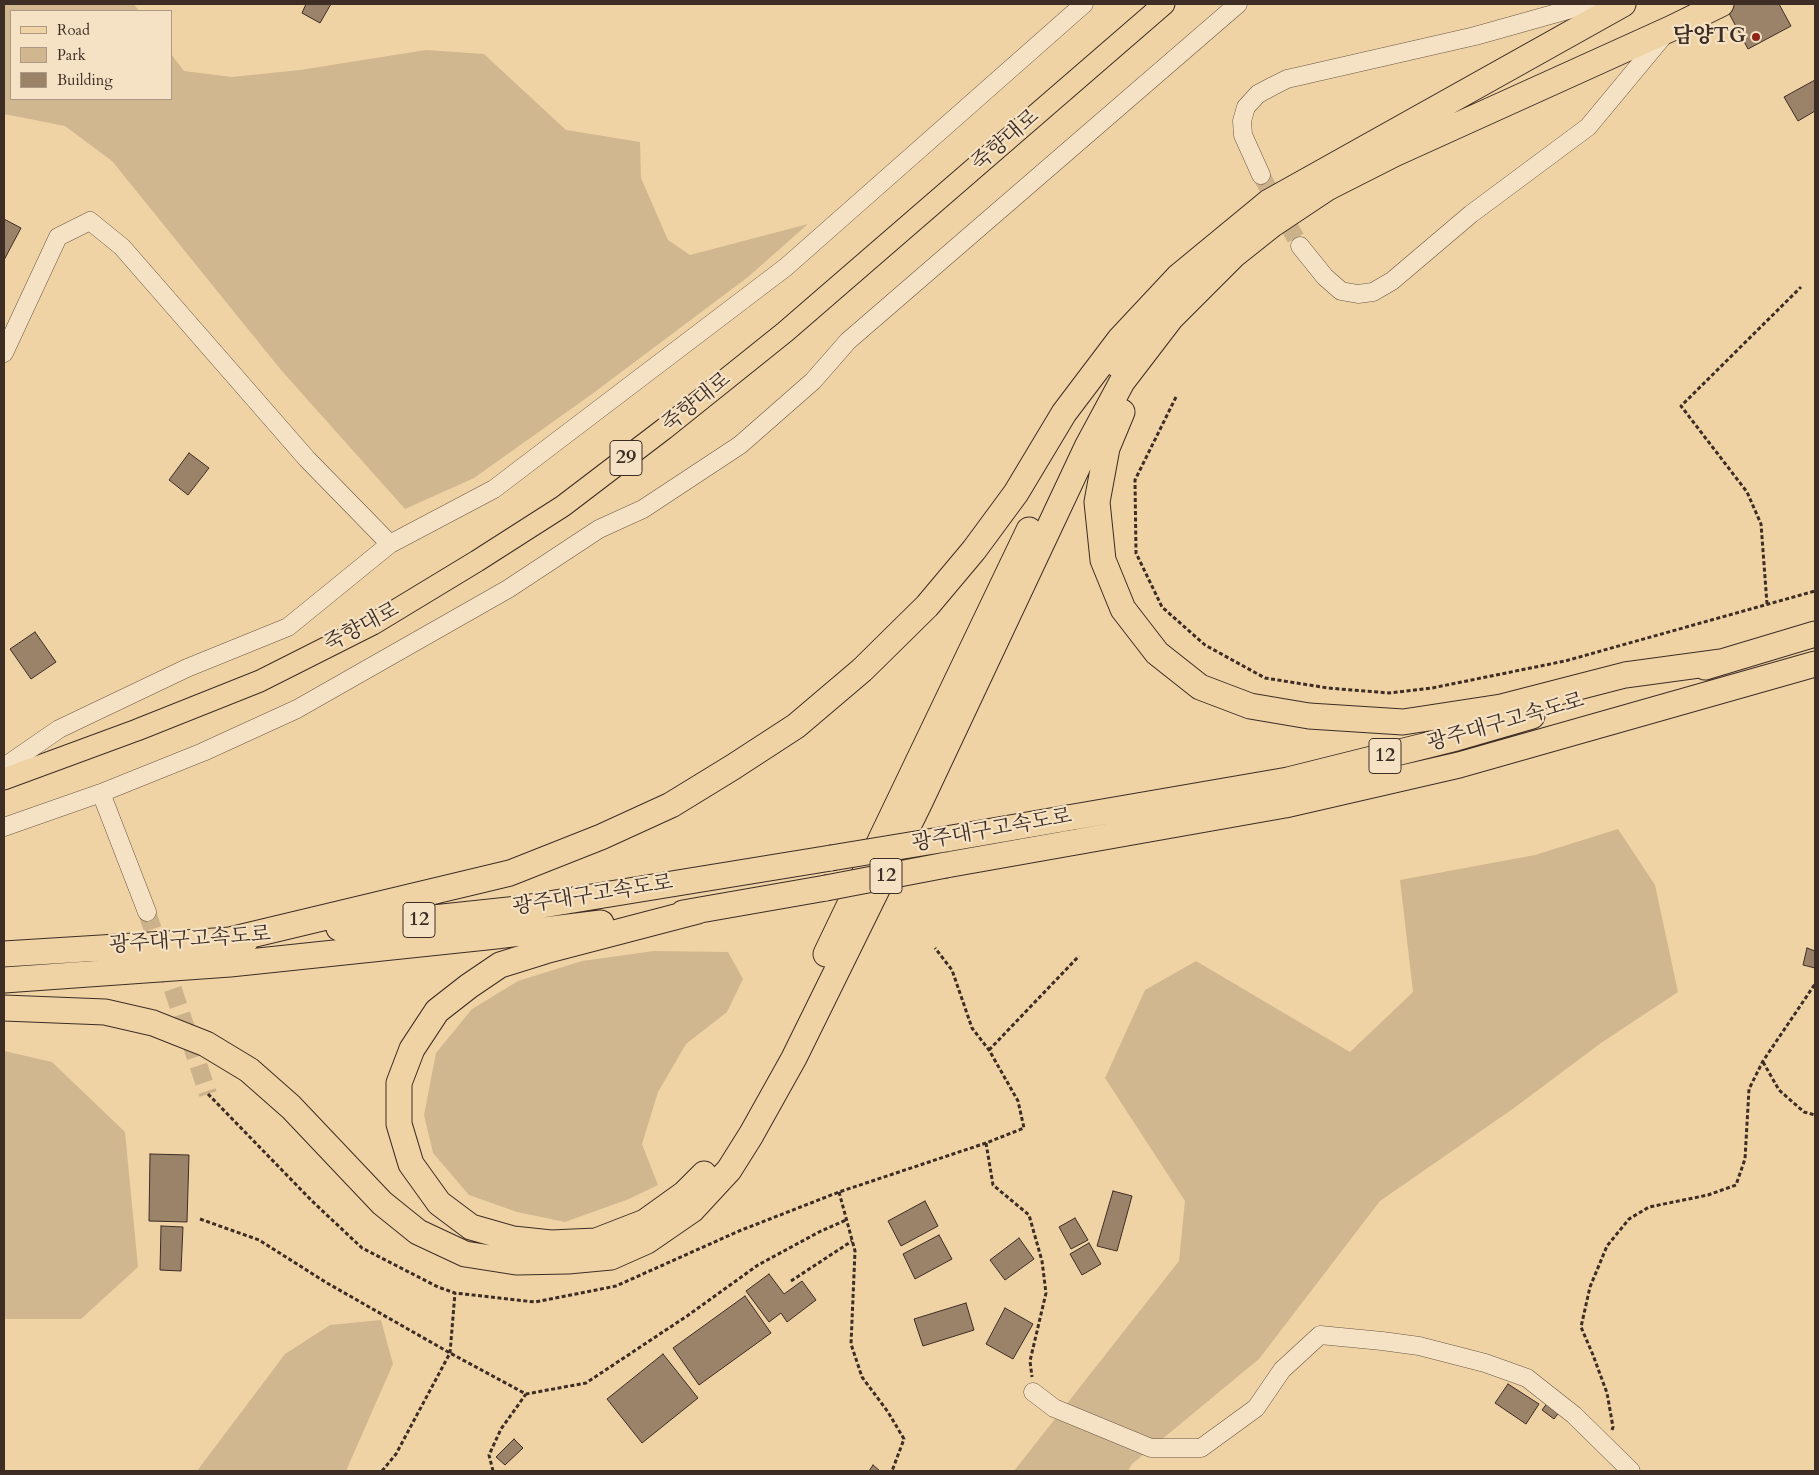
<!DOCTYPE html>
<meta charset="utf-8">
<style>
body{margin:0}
#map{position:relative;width:1819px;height:1475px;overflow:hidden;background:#efd3a5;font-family:Cardo,serif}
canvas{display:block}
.frame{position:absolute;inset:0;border:5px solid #3e2d25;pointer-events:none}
.legend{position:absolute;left:10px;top:10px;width:162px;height:90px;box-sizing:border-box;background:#f5e2c4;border:1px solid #ac9a84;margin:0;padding:6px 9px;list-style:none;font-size:15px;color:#3e2d25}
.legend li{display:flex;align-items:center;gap:10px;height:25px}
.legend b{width:25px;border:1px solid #ac9a84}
</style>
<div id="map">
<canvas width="1819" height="1475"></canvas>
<div class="frame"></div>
<ul class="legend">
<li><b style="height:6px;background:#efd3a5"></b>Road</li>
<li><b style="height:14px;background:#d1b78f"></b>Park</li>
<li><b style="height:14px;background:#9a8368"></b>Building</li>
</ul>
</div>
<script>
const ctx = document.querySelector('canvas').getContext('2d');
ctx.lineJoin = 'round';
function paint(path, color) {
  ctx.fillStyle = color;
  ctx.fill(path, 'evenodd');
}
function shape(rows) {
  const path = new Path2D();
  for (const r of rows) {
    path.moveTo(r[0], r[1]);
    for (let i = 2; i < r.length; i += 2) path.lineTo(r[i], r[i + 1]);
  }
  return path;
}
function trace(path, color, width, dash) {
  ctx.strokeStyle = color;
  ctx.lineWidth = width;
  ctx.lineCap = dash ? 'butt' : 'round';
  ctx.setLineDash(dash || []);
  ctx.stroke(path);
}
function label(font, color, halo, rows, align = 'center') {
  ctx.font = font + ' Cardo,"Noto Serif KR",serif';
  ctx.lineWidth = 4.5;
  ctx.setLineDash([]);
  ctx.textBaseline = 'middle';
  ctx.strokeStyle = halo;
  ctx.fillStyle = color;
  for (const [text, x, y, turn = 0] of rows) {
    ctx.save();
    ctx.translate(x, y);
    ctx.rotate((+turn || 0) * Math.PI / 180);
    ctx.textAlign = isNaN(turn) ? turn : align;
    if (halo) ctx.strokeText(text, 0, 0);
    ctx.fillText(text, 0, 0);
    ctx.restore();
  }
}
paint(shape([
 [4,4,134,4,139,11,11,11,11,99,171,99,171,54,184,71,232,77,300,70,426,50,484,54,566,130,640,142,641,178,668,240,690,255,808,224,748,277,592,394,474,478,405,509,281,370,112,161,65,126,4,114],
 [1618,829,1655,885,1678,992,1601,1043,1514,1108,1380,1201,1259,1359,1132,1464,1128,1471,1014,1471,1179,1261,1185,1201,1105,1078,1145,990,1196,961,1350,1052,1413,992,1400,880,1535,855],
 [654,951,728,952,743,979,727,1012,686,1044,658,1092,642,1144,658,1185,629,1199,565,1222,517,1212,469,1195,433,1153,424,1115,436,1053,472,1009,518,981,582,961],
 [4,1051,52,1062,125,1132,138,1267,81,1319,4,1319],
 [381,1320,393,1364,346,1471,197,1471,285,1354,330,1325]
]), '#d1b78f');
const building = shape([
 [306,4,331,4,320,23,302,13,306,4],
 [1724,4,1779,4,1791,26,1748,49,1724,4],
 [1815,80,1815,111,1798,121,1784,97,1815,80],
 [4,219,21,228,4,260,4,219],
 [189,453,209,468,188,495,169,480,189,453],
 [35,632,56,662,31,679,10,649,35,632],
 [1807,948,1815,951,1815,968,1803,965,1807,948],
 [150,1154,189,1155,187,1222,149,1221,150,1154],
 [1113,1191,1132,1196,1117,1251,1097,1246,1113,1191],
 [925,1201,938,1226,901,1246,888,1221,925,1201],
 [1075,1218,1088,1240,1071,1249,1059,1227,1075,1218],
 [161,1226,183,1227,181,1271,160,1270,161,1226],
 [939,1235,952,1259,915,1279,903,1254,939,1235],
 [1019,1238,1034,1259,1005,1280,990,1260,1019,1238],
 [1089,1243,1101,1264,1082,1275,1070,1254,1089,1243],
 [769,1274,784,1294,802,1281,816,1300,787,1322,781,1313,769,1322,746,1291,769,1274],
 [745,1296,771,1333,699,1385,673,1348,745,1296],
 [966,1303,974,1330,923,1346,914,1319,966,1303],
 [1005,1308,1033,1324,1013,1359,986,1344,1005,1308],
 [663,1354,698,1398,642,1443,607,1399,663,1354],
 [1508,1384,1539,1404,1526,1424,1495,1403,1508,1384],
 [1548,1402,1560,1411,1554,1419,1542,1410,1548,1402],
 [514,1439,523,1448,505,1465,496,1457,514,1439],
 [873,1465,880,1471,869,1471,873,1465]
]);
paint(building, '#9a8368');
trace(building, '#3e2d25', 1);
trace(shape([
 [1261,175,1300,246],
 [147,912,208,1094]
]), '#ccb28b', 18, [18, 9]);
const minor = shape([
 [1261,175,1243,135,1242,121,1246,107,1258,94,1273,86,1287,79,1475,36,1589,4],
 [1300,246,1325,277,1341,291,1358,294,1373,292,1392,281,1471,214,1588,127,1666,33],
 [4,353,58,237,90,221,122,247,307,459,390,544],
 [4,767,59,729,187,668,288,627,390,544,494,489,786,267,1084,4],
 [101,793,147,912],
 [4,827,101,793,203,752,297,709,508,589,599,529,643,509,740,445,813,381,848,341,1238,4],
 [1033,1392,1054,1408,1151,1448,1201,1448,1256,1408,1282,1370,1320,1335,1382,1341,1419,1346,1485,1363,1527,1378,1574,1415,1631,1471]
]);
const major = shape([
 [4,779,137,730,260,681,373,624,477,561,563,506,664,429,785,332,1164,4]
]);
const highway = shape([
 [1118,365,1154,305],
 [1122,412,1107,448,1097,502,1103,560,1123,609,1157,653,1200,687,1250,706,1309,716,1403,722,1501,707,1625,675,1721,662],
 [1705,667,1815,634],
 [946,839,1288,780,1456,738,1532,716],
 [946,865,1285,805,1459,765,1815,664],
 [698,911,545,951,500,965,469,986,437,1011,412,1049,399,1083,399,1124,411,1164,439,1203,471,1227,513,1239,551,1243,596,1241,645,1222,684,1194,704,1174],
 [683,913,826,888],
 [339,928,518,909,831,858],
 [230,940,510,873,601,837,671,805,733,767,796,726,862,670,927,606,974,550,1016,493,1064,413,1120,339,1178,277,1269,202,1623,4],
 [4,954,247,939],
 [826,954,1029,530],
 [4,980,230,964,496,936,601,923],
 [4,1008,105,1012,153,1023,206,1044,249,1070,291,1107,382,1203,418,1232,465,1254,516,1262,568,1261,611,1257,647,1241,692,1210,729,1170,751,1135,794,1058,920,802,1087,447,1122,382,1171,318,1234,255,1273,224,1327,188,1394,154,1670,29,1721,4]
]);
trace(minor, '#6a5645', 19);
trace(major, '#3e2d25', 23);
trace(highway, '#3e2d25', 27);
trace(shape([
 [1176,397,1135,480,1136,553,1162,607,1205,645,1265,678,1328,688,1389,693,1432,688,1565,661,1815,591],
 [1767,604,1761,524,1747,492,1681,406,1801,287],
 [989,1050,1079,956],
 [1763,1062,1779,1090,1804,1112,1815,1115],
 [208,1094,312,1201,362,1248,438,1287,455,1293,535,1302,616,1286,739,1231,839,1192,986,1143,1024,1128,1018,1101,989,1050,972,1028,952,970,935,948],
 [986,1143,993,1185,1029,1215,1042,1261,1046,1293,1030,1361,1032,1377],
 [839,1192,855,1251,851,1344,862,1377,888,1412,904,1439,892,1471],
 [200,1219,259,1240,327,1283,450,1353,526,1394,586,1383,687,1316,758,1265,819,1232,846,1220],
 [791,1281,852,1241],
 [1612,1430,1613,1427,1607,1393,1593,1355,1581,1327,1590,1287,1607,1246,1629,1219,1649,1207,1708,1195,1736,1185,1745,1159,1749,1089,1763,1061,1815,984],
 [382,1471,396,1454,450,1353,455,1293],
 [493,1471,489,1455,501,1429,526,1394]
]), '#3e2d25', 3, [4, 2.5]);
trace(minor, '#f5e2c4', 18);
trace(major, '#efd3a5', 21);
trace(highway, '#efd3a5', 25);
const highwayBridge = shape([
 [831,858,946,839],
 [826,888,946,865]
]);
trace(highwayBridge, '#3e2d25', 27, []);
trace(highwayBridge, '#efd3a5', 25);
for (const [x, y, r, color] of [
 [1756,37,5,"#8f2418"]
]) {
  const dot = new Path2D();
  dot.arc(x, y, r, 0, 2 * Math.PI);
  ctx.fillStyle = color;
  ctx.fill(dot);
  trace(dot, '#f5e2c4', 2);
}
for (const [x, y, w] of [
 [626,458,32],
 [1385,756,32],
 [886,876,32],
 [419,920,32]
]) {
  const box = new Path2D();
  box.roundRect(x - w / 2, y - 17.5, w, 35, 4);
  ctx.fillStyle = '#f5e2c4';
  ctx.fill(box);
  trace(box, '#3e2d25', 1);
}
label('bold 20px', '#3e2d25', null, [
 ["29",626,458],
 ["12",1385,756],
 ["12",886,876],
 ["12",419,920]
]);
label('bold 21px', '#3e2d25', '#f5e2c4', [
 ["담양TG",1746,37]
], 'right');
label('21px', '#3e2d25', '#f5e2c4', [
 ["죽향대로",1006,141,-41],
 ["죽향대로",697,403,-39],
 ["죽향대로",362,628,-28],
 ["광주대구고속도로",1506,723,-16],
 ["광주대구고속도로",992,831,-10],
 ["광주대구고속도로",593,896,-9],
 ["광주대구고속도로",190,941,-4]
]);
</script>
